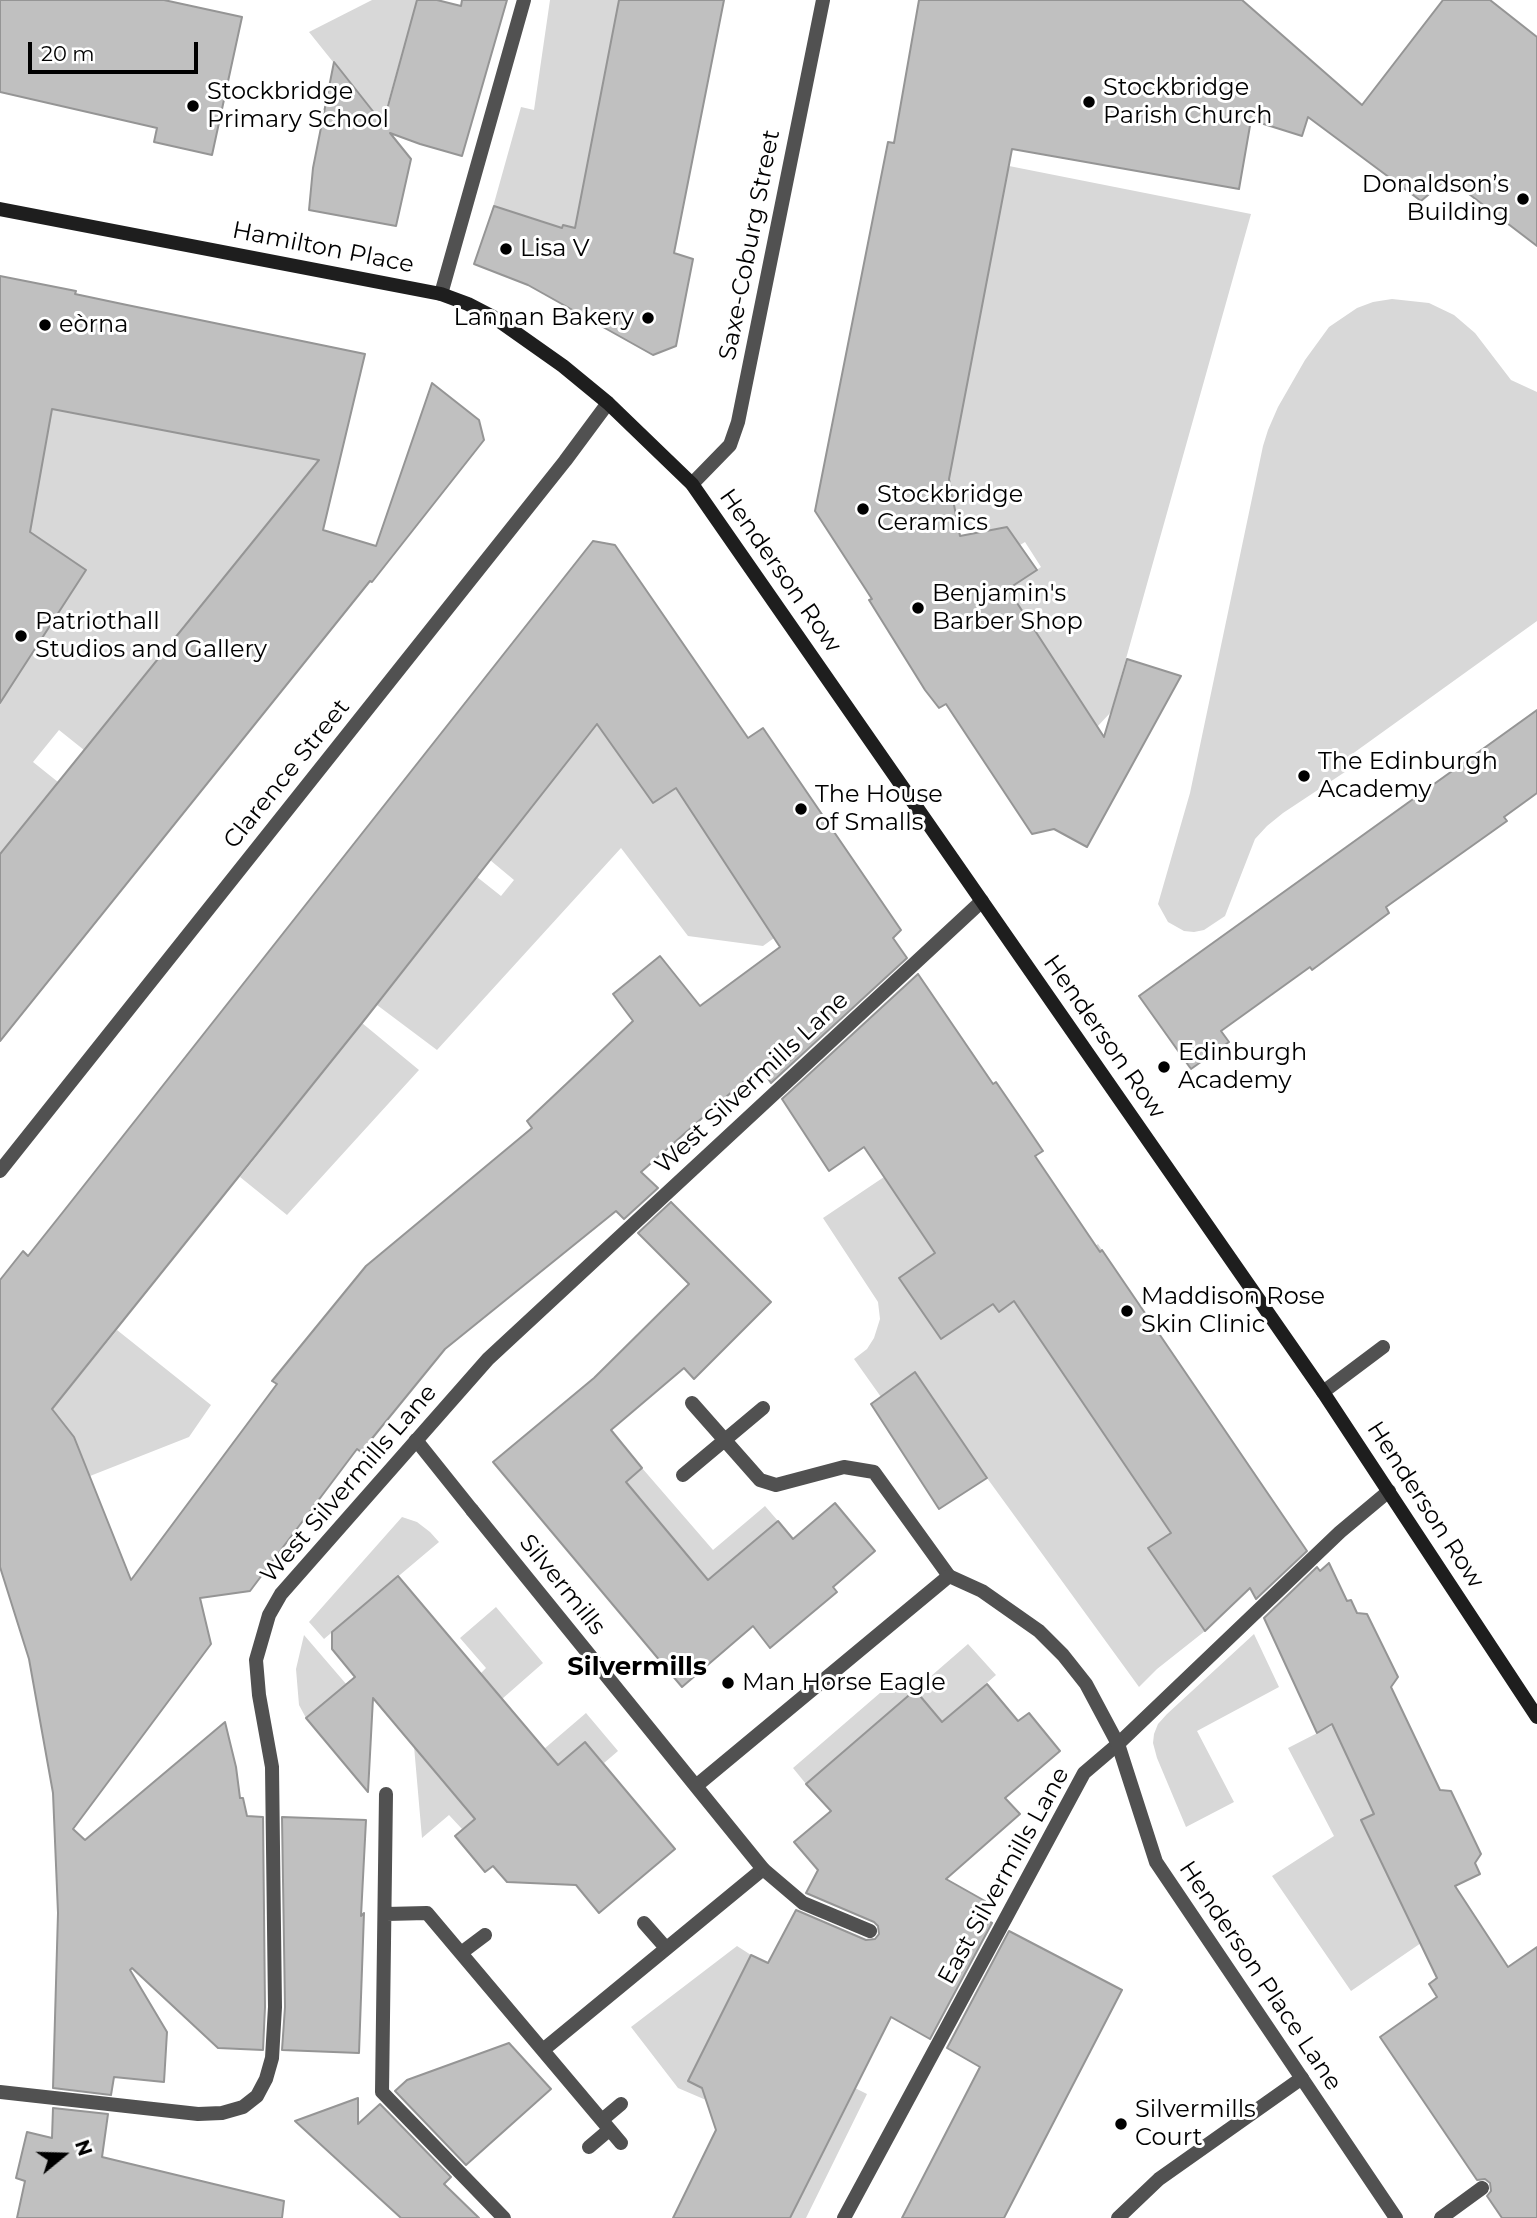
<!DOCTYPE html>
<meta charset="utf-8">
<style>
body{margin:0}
#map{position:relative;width:1537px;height:2218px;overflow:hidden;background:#fff;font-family:Montserrat,sans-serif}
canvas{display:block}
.north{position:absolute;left:28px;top:2120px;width:70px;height:70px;-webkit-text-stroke:5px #fff;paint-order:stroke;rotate:71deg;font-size:19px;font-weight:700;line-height:28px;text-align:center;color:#000}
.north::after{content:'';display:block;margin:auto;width:24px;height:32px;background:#000;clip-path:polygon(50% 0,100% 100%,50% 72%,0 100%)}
.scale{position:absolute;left:28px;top:42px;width:170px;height:32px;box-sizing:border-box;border:4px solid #000;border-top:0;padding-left:9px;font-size:21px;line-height:24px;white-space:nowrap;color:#000;-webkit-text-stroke:5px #fff;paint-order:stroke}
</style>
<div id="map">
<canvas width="1537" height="2218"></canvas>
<div class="north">N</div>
<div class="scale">20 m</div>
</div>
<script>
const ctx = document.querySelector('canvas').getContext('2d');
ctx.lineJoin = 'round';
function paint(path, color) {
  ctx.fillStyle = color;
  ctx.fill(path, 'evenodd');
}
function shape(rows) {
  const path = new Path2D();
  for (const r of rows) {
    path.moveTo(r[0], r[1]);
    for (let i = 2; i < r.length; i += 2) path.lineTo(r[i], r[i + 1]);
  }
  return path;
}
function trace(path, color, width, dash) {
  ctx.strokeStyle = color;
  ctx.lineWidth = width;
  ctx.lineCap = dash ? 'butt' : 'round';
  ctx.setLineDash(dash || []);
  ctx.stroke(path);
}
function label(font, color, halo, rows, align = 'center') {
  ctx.font = font + ' Montserrat,sans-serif';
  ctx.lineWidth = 6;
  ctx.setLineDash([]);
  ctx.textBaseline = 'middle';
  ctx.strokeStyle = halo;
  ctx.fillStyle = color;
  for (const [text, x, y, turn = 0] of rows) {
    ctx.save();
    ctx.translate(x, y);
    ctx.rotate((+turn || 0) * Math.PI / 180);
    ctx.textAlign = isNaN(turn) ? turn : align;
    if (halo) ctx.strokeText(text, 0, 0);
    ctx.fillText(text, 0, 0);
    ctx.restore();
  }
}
paint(shape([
 [372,0,417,0,383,120,373,118,374,113,309,32],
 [550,0,619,0,580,204,582,230,560,235,542,221,519,214,491,214,521,107,534,110],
 [1009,166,1251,214,1111,712,1097,727,1008,589,1041,567,1025,542,1020,545,1007,527,972,534,955,508,949,479],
 [1392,299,1429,303,1454,315,1475,333,1511,380,1537,392,1537,621,1348,757,1354,766,1283,813,1267,826,1255,839,1225,916,1204,930,1194,932,1184,931,1168,922,1158,904,1190,793,1263,446,1268,430,1278,407,1305,360,1329,327,1357,308,1373,302],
 [52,409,291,455,300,440,329,447,84,750,59,730,33,762,58,782,0,854,0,703],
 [603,709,598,726,653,803,676,788,774,938,763,946,688,936,621,848,437,1050,377,1005,477,877,501,896,514,880,490,860,582,743],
 [362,1023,419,1070,287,1215,240,1177],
 [884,1177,935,1253,899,1278,936,1330,993,1304,999,1311,1098,1244,1102,1250,1021,1311,1171,1533,1148,1548,1205,1631,1157,1669,1139,1687,987,1478,915,1373,881,1397,854,1359,867,1349,874,1338,880,1319,878,1302,823,1218],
 [117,1330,211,1405,189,1437,90,1476,74,1437,68,1430,45,1418],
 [642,1468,713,1550,765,1506,778,1521,722,1596,634,1491,604,1501],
 [402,1517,417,1522,430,1532,439,1542,324,1639,309,1622],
 [496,1607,543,1663,502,1699,480,1674,486,1668,460,1638],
 [1254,1634,1279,1687,1197,1731,1234,1802,1186,1827,1157,1758,1153,1743,1154,1734,1158,1724,1167,1714],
 [304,1635,353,1692,337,1692,306,1718,299,1705,296,1669],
 [968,1644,996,1675,942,1722,915,1690,806,1784,793,1768,902,1674,915,1690],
 [586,1713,618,1751,604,1763,585,1742,557,1765,544,1749],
 [1333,1725,1374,1814,1362,1820,1421,1943,1351,1991,1272,1876,1334,1836,1288,1748],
 [414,1746,475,1819,462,1829,449,1815,422,1838],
 [737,1946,751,1955,688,2081,709,2091,706,2100,678,2088,631,2027],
 [855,2088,867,2094,806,2218,790,2218]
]), '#d8d8d8');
const building = shape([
 [0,0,164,0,242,17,212,155,154,142,157,128,0,92,0,0],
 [417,0,437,0,461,6,462,0,507,0,462,156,420,144,390,133,411,159,396,226,309,210,313,168,334,62,383,124,417,0],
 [619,0,724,0,674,253,693,259,676,346,653,355,528,285,474,264,494,206,562,228,563,225,575,228,619,0],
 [919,0,1242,0,1362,105,1443,0,1490,0,1537,37,1537,246,1448,178,1421,201,1308,117,1302,136,1251,120,1239,189,1012,149,949,479,960,536,1007,527,1037,570,1008,589,1104,737,1127,659,1181,676,1087,847,1054,829,1032,834,946,704,939,708,925,690,869,600,872,599,815,511,888,142,894,143,919,0],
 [0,276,76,291,75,294,127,305,365,354,323,530,376,546,432,383,479,420,484,440,372,582,370,581,0,1041,0,854,319,460,52,409,30,532,86,570,0,703,0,276],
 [593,541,615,545,748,738,763,728,901,930,893,938,907,958,771,1083,760,1067,641,1172,658,1188,624,1219,616,1211,445,1349,361,1452,357,1449,250,1591,200,1598,211,1644,73,1829,85,1840,225,1722,236,1767,240,1798,243,1798,247,1816,263,1817,265,2007,263,2050,218,2048,132,1968,130,1970,167,2032,164,2082,114,2077,111,2095,53,2088,58,1913,53,1793,29,1659,0,1567,0,1280,23,1251,28,1256,63,1212,593,541],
 [597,724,653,803,676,788,780,947,700,1006,660,956,613,994,633,1021,527,1121,532,1128,366,1266,272,1381,277,1384,131,1580,74,1437,52,1409,362,1023,597,724],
 [1537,710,1537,793,1504,817,1507,821,1386,907,1389,913,1312,970,1310,967,1221,1031,1229,1042,1191,1069,1139,996,1537,710],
 [918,974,993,1084,996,1082,1020,1117,1043,1151,1035,1156,1100,1252,1102,1250,1307,1551,1256,1599,1250,1588,1205,1631,1148,1548,1171,1533,1014,1301,999,1312,993,1304,941,1339,899,1278,935,1253,864,1147,829,1171,782,1099,918,974],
 [671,1202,771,1302,694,1379,684,1368,611,1430,642,1468,626,1482,708,1580,778,1521,793,1539,835,1503,875,1551,833,1587,837,1592,770,1648,753,1626,682,1687,493,1462,594,1378,689,1284,638,1233,671,1202],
 [915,1372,987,1478,939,1509,871,1404,915,1372],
 [1329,1563,1347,1601,1351,1600,1357,1613,1367,1614,1398,1677,1391,1687,1440,1790,1451,1791,1481,1854,1475,1863,1480,1874,1455,1886,1508,1967,1537,1947,1537,2218,1502,2218,1487,2196,1491,2191,1490,2183,1485,2179,1477,2180,1380,2037,1437,1997,1429,1984,1437,1978,1361,1820,1374,1814,1332,1724,1317,1733,1264,1618,1317,1567,1320,1571,1329,1563],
 [398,1576,558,1765,585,1742,675,1849,599,1913,576,1885,507,1882,493,1866,485,1872,455,1836,475,1819,373,1698,368,1792,306,1718,355,1677,332,1649,332,1632,398,1576],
 [987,1684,1018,1721,1029,1713,1060,1751,1005,1798,1020,1814,946,1879,985,1901,977,1915,992,1923,930,2039,891,2017,790,2218,673,2218,716,2130,702,2088,688,2081,751,1955,768,1963,796,1910,866,1940,875,1939,879,1934,878,1926,874,1922,806,1893,818,1870,794,1842,831,1811,806,1784,915,1690,942,1722,987,1684],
 [282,1817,366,1820,361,1916,364,1913,359,2053,282,2050,285,2007,282,1817],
 [1009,1931,1122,1990,1004,2218,902,2218,980,2067,947,2048,1009,1931],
 [509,2043,551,2089,466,2165,395,2091,407,2080,509,2043],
 [358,2098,358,2124,380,2104,451,2177,444,2184,479,2218,401,2218,295,2121,358,2098],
 [53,2108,108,2114,102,2157,284,2201,282,2218,17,2218,25,2181,16,2178,27,2132,52,2138,53,2108]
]);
paint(building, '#c0c0c0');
trace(building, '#959595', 2);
trace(shape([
 [441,294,524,0],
 [1323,1392,1383,1347],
 [692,1403,760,1480,776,1485,844,1467,874,1472,949,1576],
 [683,1475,763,1408],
 [386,1794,382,2092,504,2218],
 [386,1914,427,1913,621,2143],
 [644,1923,666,1948],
 [461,1953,485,1935],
 [543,2050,763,1869,803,1903,870,1931],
 [602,2120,621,2104],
 [589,2147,609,2130],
 [1118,2218,1159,2179,1302,2078],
 [1441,2218,1482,2188]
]), '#515151', 14);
trace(shape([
 [416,1440,472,1510],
 [844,2218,1084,1773,1118,1744,1340,1532,1389,1491]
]), '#515151', 14);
trace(shape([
 [692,484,730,445,738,422,823,0],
 [0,1171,565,461,608,403],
 [472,1510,763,1869],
 [696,1786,949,1576,982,1591,1039,1631,1063,1655,1086,1684,1118,1744,1156,1862,1396,2218],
 [0,2092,198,2114,222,2113,243,2107,257,2096,266,2079,272,2058,275,2007,272,1767,259,1695,256,1660,269,1615,281,1594,488,1359,982,901]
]), '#515151', 14);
trace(shape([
 [0,209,441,294,468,304,495,318,563,366,608,403,692,484,1323,1392,1537,1717]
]), '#1e1e1e', 14);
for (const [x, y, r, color] of [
 [1089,102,7,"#000"],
 [193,106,7,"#000"],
 [1523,199,7,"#000"],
 [506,249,7,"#000"],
 [648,318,7,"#000"],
 [45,325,7,"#000"],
 [863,509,7,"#000"],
 [918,608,7,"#000"],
 [21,636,7,"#000"],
 [1304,776,7,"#000"],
 [801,809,7,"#000"],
 [1164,1067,7,"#000"],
 [1127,1311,7,"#000"],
 [728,1683,7,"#000"],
 [1121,2124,7,"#000"]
]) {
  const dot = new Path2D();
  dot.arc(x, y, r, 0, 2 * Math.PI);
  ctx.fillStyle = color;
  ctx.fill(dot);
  trace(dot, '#fff', 2.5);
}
label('24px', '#000', '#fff', [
 ["Stockbridge",1103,88],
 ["Parish Church",1103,116],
 ["Stockbridge",207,92],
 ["Primary School",207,120],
 ["Donaldson’s",1509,185,"right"],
 ["Building",1509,213,"right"],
 ["Lisa V",520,249],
 ["Lannan Bakery",634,318,"right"],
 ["eòrna",59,325],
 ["Stockbridge",877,495],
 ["Ceramics",877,523],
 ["Benjamin's",932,594],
 ["Barber Shop",932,622],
 ["Patriothall",35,622],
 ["Studios and Gallery",35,650],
 ["The Edinburgh",1318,762],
 ["Academy",1318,790],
 ["The House",815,795],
 ["of Smalls",815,823],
 ["Edinburgh",1178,1053],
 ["Academy",1178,1081],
 ["Maddison Rose",1141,1297],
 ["Skin Clinic",1141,1325],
 ["Man Horse Eagle",742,1683],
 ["Silvermills",1135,2110],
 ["Court",1135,2138]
], 'left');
label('24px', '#000', '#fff', [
 ["Saxe-Coburg Street",750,245,-79],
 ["Hamilton Place",323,248,11],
 ["Henderson Row",780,571,55],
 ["Clarence Street",287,774,-51],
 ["Henderson Row",1104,1037,55],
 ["West Silvermills Lane",752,1083,-43],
 ["West Silvermills Lane",349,1484,-49],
 ["Henderson Row",1425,1505,57],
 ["Silvermills",562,1585,51],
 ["East Silvermills Lane",1004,1876,-61],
 ["Henderson Place Lane",1260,1976,56]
]);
label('bold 26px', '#000', '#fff', [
 ["Silvermills",637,1667]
]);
</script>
